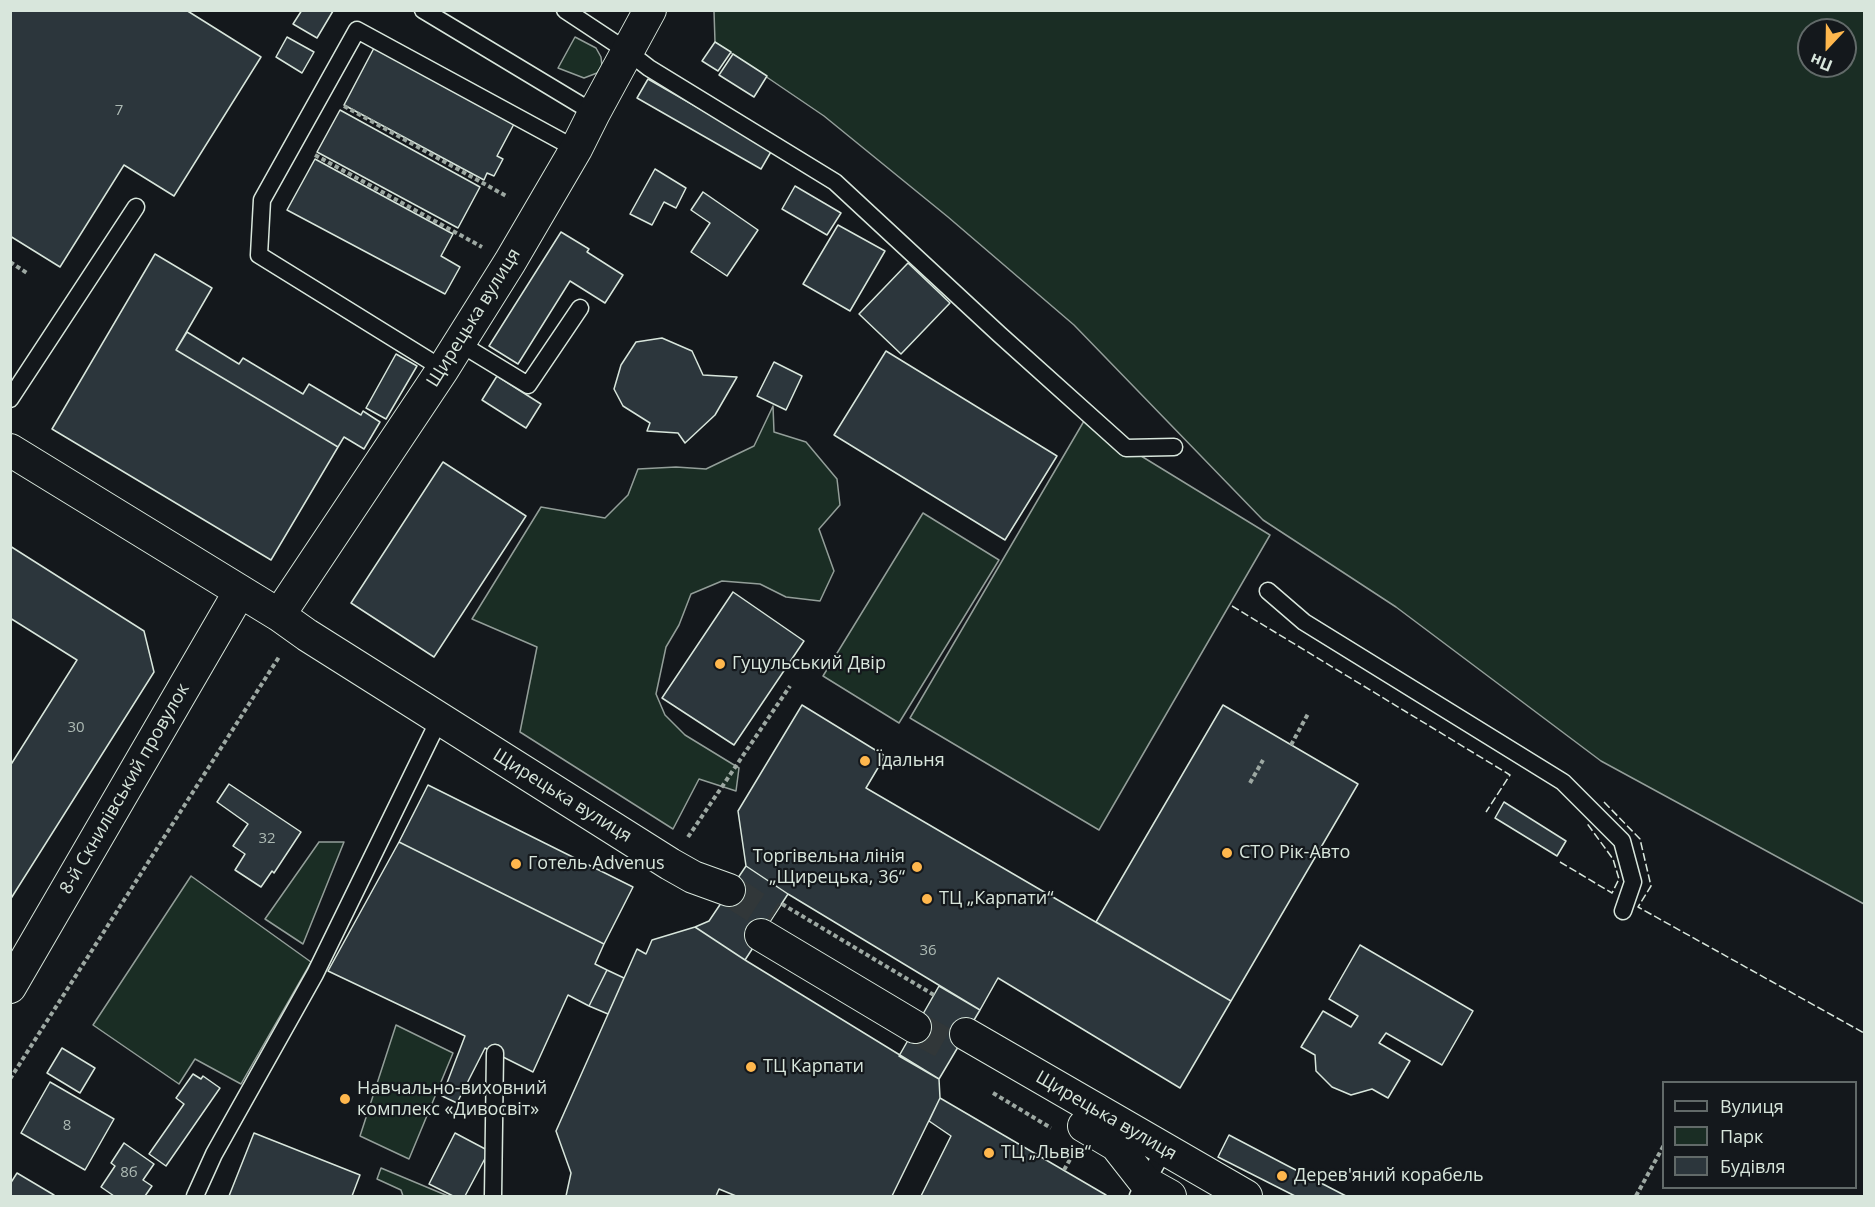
<!DOCTYPE html>
<meta charset="utf-8">
<style>
body{margin:0}
#map{position:relative;width:1875px;height:1207px;overflow:hidden;background:#14181c;font-family:"Open Sans",sans-serif}
canvas{display:block}
.frame{position:absolute;inset:0;border:12px solid #d8e6dc;pointer-events:none}
.legend{position:absolute;left:1662px;top:1081px;width:195px;height:108px;box-sizing:border-box;background:#14181c;border:2px solid #626a69;margin:0;padding:8px 10px;list-style:none;font-size:18px;color:#d8e6dc}
.legend li{display:flex;align-items:center;gap:12px;height:30px}
.legend b{width:30px;border:2px solid #626a69}
.north{position:absolute;left:1797px;top:18px;width:60px;height:60px;box-sizing:border-box;background:#14181c;border:2px solid #626a69;border-radius:50%;rotate:202deg;font-size:16px;font-weight:700;line-height:24px;text-align:center;color:#d8e6dc}
.north::after{content:'';display:block;margin:auto;width:21px;height:27px;background:#ffb74d;clip-path:polygon(50% 0,100% 100%,50% 72%,0 100%)}
</style>
<div id="map">
<canvas width="1875" height="1207"></canvas>
<div class="frame"></div>
<ul class="legend">
<li><b style="height:8px;background:#14181c"></b>Вулиця</li>
<li><b style="height:16px;background:#1a2d24"></b>Парк</li>
<li><b style="height:16px;background:#2c363c"></b>Будівля</li>
</ul>
<div class="north">Пн</div>
</div>
<script>
const ctx = document.querySelector('canvas').getContext('2d');
ctx.lineJoin = 'round';
function paint(path, color) {
  ctx.fillStyle = color;
  ctx.fill(path, 'evenodd');
}
function shape(rows) {
  const path = new Path2D();
  for (const r of rows) {
    path.moveTo(r[0], r[1]);
    for (let i = 2; i < r.length; i += 2) path.lineTo(r[i], r[i + 1]);
  }
  return path;
}
function trace(path, color, width, dash) {
  ctx.strokeStyle = color;
  ctx.lineWidth = width;
  ctx.lineCap = dash ? 'butt' : 'round';
  ctx.setLineDash(dash || []);
  ctx.stroke(path);
}
function label(font, color, halo, rows, align = 'center') {
  ctx.font = font + ' "Open Sans",sans-serif';
  ctx.lineWidth = 4.5;
  ctx.setLineDash([]);
  ctx.textBaseline = 'middle';
  ctx.strokeStyle = halo;
  ctx.fillStyle = color;
  for (const [text, x, y, turn = 0] of rows) {
    ctx.save();
    ctx.translate(x, y);
    ctx.rotate((+turn || 0) * Math.PI / 180);
    ctx.textAlign = isNaN(turn) ? turn : align;
    if (halo) ctx.strokeText(text, 0, 0);
    ctx.fillText(text, 0, 0);
    ctx.restore();
  }
}
const green = shape([
 [714,11,1864,11,1864,904,1601,761,1396,607,1263,520,1074,325,948,217,824,116,715,42,714,11],
 [1809,30,1845,30,1845,66,1809,66,1809,30],
 [575,37,596,48,601,57,602,66,597,73,584,78,558,68,575,37],
 [773,406,774,432,806,442,837,479,840,505,819,529,834,571,820,601,786,597,760,584,722,581,691,594,679,625,666,647,656,694,665,715,685,735,739,768,736,791,699,779,673,829,520,732,537,647,472,619,541,507,605,518,628,495,638,469,676,467,706,469,754,446,773,406],
 [1084,421,1270,535,1099,830,910,718,1084,421],
 [923,513,999,560,899,723,823,676,923,513],
 [319,842,344,842,303,944,265,919,319,842],
 [191,876,311,962,241,1084,195,1059,179,1084,93,1025,191,876],
 [396,1025,453,1053,409,1159,360,1136,396,1025],
 [381,1168,448,1196,403,1196,401,1190,377,1179,381,1168]
]);
paint(green, '#1a2d24');
trace(green, '#939e99', 1.5);
const building = shape([
 [10,10,186,10,261,57,174,196,124,165,60,267,10,236,10,10],
 [302,10,333,11,317,38,293,24,302,10],
 [287,37,314,52,302,73,276,57,287,37],
 [715,42,731,52,718,71,702,61,715,42],
 [374,48,514,124,497,156,503,159,494,176,487,173,484,180,344,105,374,48],
 [733,54,767,76,754,97,719,75,733,54],
 [648,79,772,150,761,169,637,98,648,79],
 [340,110,480,187,458,228,317,152,340,110],
 [315,159,453,234,441,256,460,267,445,294,287,210,315,159],
 [655,169,686,188,676,208,664,202,652,225,630,214,655,169],
 [795,186,841,213,827,235,782,209,795,186],
 [703,192,758,230,727,276,691,252,710,223,691,210,703,192],
 [838,225,885,251,850,311,803,284,838,225],
 [561,232,589,249,587,252,623,275,605,303,570,281,518,364,489,346,561,232],
 [155,254,212,288,176,350,338,447,271,560,52,429,155,254],
 [908,263,950,303,901,354,859,314,908,263],
 [187,332,239,364,243,358,303,394,309,384,361,415,363,411,380,422,364,449,344,437,338,447,176,350,187,332],
 [662,338,692,351,703,375,737,377,715,415,685,443,678,433,647,431,650,423,623,406,614,389,621,365,636,342,662,338],
 [886,351,1057,456,1005,540,834,435,886,351],
 [396,354,417,366,386,419,366,408,396,354],
 [774,362,802,376,786,410,757,396,774,362],
 [497,376,541,404,526,428,482,400,497,376],
 [443,462,526,516,434,657,351,603,443,462],
 [10,546,144,631,154,672,10,900,10,766,77,660,10,618,10,546],
 [733,592,804,641,734,745,662,698,733,592],
 [802,705,885,756,866,788,1231,1001,1180,1088,998,978,980,1010,788,894,746,866,738,811,802,705],
 [1223,705,1358,784,1231,1001,1096,922,1223,705],
 [229,784,301,832,274,873,272,871,261,887,235,870,245,854,233,846,248,824,217,802,229,784],
 [428,785,633,887,604,944,399,842,428,785],
 [1504,802,1566,841,1557,856,1495,818,1504,802],
 [399,842,604,944,595,964,607,970,589,1006,568,995,533,1072,485,1048,457,1103,442,1096,465,1036,328,971,399,842],
 [746,866,788,894,745,960,695,927,709,921,746,866],
 [695,927,745,960,939,1079,940,1098,892,1196,736,1196,719,1189,716,1196,566,1196,571,1173,556,1131,637,949,646,954,652,940,695,927],
 [1360,945,1473,1011,1442,1065,1386,1033,1379,1043,1410,1061,1388,1098,1372,1089,1351,1095,1332,1087,1316,1071,1315,1055,1301,1047,1323,1011,1351,1027,1358,1016,1329,999,1360,945],
 [607,970,624,978,608,1014,589,1006,607,970],
 [939,986,980,1010,939,1079,899,1056,939,986],
 [62,1048,95,1068,80,1093,47,1073,62,1048],
 [193,1074,201,1079,203,1076,220,1088,166,1166,149,1154,184,1104,176,1098,193,1074],
 [50,1082,114,1119,85,1170,21,1133,50,1082],
 [940,1098,1106,1195,1105,1196,921,1196,951,1136,929,1121,940,1098],
 [254,1133,360,1175,352,1196,229,1196,254,1133],
 [455,1133,489,1151,465,1196,453,1196,429,1184,455,1133],
 [1229,1135,1288,1166,1346,1196,1295,1196,1218,1157,1229,1135],
 [124,1143,154,1164,143,1180,152,1186,145,1196,114,1196,101,1187,115,1166,111,1163,124,1143],
 [17,1173,54,1195,53,1196,10,1196,10,1184,17,1173]
]);
paint(building, '#2c363c');
trace(building, '#d8e6dc', 1.5);
trace(shape([
 [729,890,772,918],
 [915,1027,956,1050]
]), '#313739', 32, [32, 16]);
const lane = shape([
 [423,10,594,113],
 [565,10,627,51,649,68,835,182,999,334,1126,448,1174,447],
 [459,343,528,385,580,308],
 [443,369,259,255,262,200,357,30,576,149],
 [10,399,136,207],
 [1268,591,1304,622,1563,782,1622,841,1633,882,1623,911],
 [195,1196,214,1154,315,974,440,718],
 [493,1196,495,1053],
 [1138,1196,1164,1150]
]);
const street = shape([
 [10,450,279,615,307,635,670,864,693,877,729,890],
 [279,615,443,369,510,262,576,149,594,113,650,10],
 [761,935,915,1027],
 [10,987,240,591],
 [966,1034,1246,1196],
 [1084,1126,1116,1145,1145,1182,1170,1196]
]);
trace(lane, '#d8e6dc', 19);
trace(street, '#d8e6dc', 34);
trace(shape([
 [344,106,508,197],
 [315,155,482,247],
 [10,262,27,273],
 [1291,745,1309,712],
 [1250,783,1263,760],
 [688,837,790,686],
 [782,904,934,995],
 [10,1079,279,657],
 [993,1093,1051,1128],
 [1064,1170,1072,1156],
 [1636,1196,1664,1145]
]), '#9da8a2', 4, [4.5, 3]);
trace(lane, '#14181c', 16);
trace(street, '#14181c', 32);
trace(shape([
 [1232,606,1510,775,1486,812],
 [1604,802,1640,839,1651,886,1638,907,1864,1033],
 [1560,862,1612,893,1619,879,1613,859,1586,822]
]), '#d8e6dc', 1.5, [8, 3]);
for (const [x, y, r, color] of [
 [720,664,6,"#ffb74d"],
 [865,761,6,"#ffb74d"],
 [1227,853,6,"#ffb74d"],
 [516,864,6,"#ffb74d"],
 [917,867,6,"#ffb74d"],
 [927,899,6,"#ffb74d"],
 [751,1067,6,"#ffb74d"],
 [345,1099,6,"#ffb74d"],
 [989,1153,6,"#ffb74d"],
 [1282,1176,6,"#ffb74d"]
]) {
  const dot = new Path2D();
  dot.arc(x, y, r, 0, 2 * Math.PI);
  ctx.fillStyle = color;
  ctx.fill(dot);
  trace(dot, '#14181c', 2);
}
label('15px', '#adbab4', null, [
 ["7",119,111],
 ["30",76,728],
 ["32",267,839],
 ["36",928,951],
 ["8",67,1126],
 ["8б",129,1173]
]);
label('18px', '#d8e6dc', '#14181c', [
 ["Щирецька вулиця",474,318,-58],
 ["8-й Скнилівський провулок",125,789,-60],
 ["Щирецька вулиця",562,796,32],
 ["Щирецька вулиця",1106,1116,30]
]);
label('18px', '#d8e6dc', '#14181c', [
 ["Гуцульський Двір",732,664],
 ["Їдальня",877,761],
 ["СТО Рік-Авто",1239,853],
 ["Торгівельна лінія",905,857,"right"],
 ["„Щирецька, 36“",905,878,"right"],
 ["Готель Advenus",528,864],
 ["ТЦ „Карпати“",939,899],
 ["ТЦ Карпати",763,1067],
 ["Навчально-виховний",357,1089],
 ["комплекс «Дивосвіт»",357,1110],
 ["ТЦ „Львів“",1001,1153],
 ["Дерев'яний корабель",1294,1176]
], 'left');
</script>
